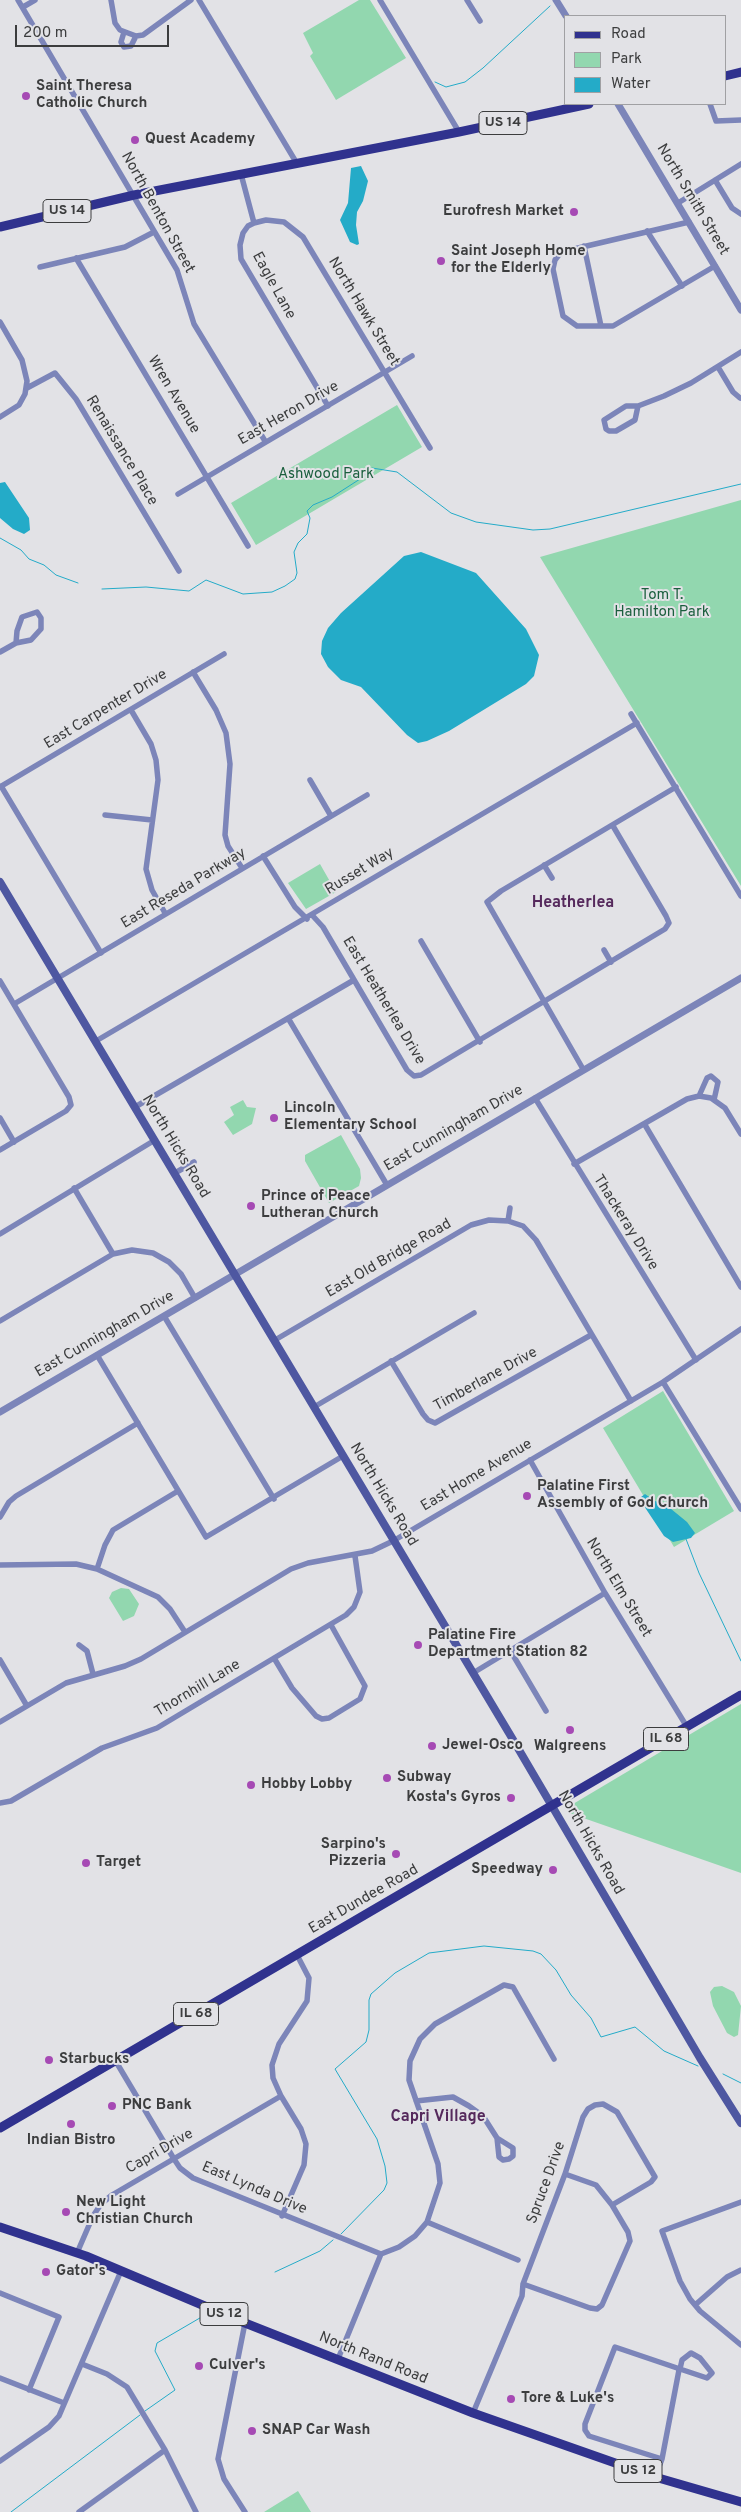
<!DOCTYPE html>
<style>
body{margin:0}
#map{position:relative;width:741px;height:2512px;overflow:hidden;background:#e2e2e6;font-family:Overpass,sans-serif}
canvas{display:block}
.legend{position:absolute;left:564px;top:15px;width:162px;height:90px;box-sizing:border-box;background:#e2e2e6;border:1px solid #a0a0a3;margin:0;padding:6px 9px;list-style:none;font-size:15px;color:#3c3d3e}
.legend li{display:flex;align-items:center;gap:10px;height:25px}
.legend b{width:25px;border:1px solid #a0a0a3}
.scale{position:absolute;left:15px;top:25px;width:154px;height:22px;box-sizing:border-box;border:2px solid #3c3d3e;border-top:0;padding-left:6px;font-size:15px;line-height:18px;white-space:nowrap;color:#3c3d3e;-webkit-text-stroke:4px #e2e2e6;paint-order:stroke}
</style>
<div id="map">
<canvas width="741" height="2512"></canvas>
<ul class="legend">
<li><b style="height:6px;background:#30328e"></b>Road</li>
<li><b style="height:14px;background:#92d7af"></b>Park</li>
<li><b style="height:14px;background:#24abc8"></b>Water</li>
</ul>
<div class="scale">200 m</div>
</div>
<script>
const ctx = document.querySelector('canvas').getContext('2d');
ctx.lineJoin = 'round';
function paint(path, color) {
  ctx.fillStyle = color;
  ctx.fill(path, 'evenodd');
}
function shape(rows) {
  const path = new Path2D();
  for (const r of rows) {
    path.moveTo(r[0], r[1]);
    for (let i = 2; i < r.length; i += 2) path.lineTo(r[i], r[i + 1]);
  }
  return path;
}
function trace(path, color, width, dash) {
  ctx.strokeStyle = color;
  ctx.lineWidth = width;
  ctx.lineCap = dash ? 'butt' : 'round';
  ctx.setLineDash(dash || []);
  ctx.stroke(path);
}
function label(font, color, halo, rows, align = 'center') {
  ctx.font = font + ' Overpass,sans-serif';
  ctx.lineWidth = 4;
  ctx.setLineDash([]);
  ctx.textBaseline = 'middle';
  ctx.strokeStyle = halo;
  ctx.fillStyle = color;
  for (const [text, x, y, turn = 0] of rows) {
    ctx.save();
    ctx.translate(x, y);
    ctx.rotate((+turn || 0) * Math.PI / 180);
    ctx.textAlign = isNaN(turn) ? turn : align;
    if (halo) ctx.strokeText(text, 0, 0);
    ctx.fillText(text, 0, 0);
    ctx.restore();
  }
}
paint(shape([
 [359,0,370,0,406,58,336,100,310,56,313,53,303,33],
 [397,405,422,447,256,545,231,503],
 [741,500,741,886,540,557],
 [320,864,336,892,306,909,288,883],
 [243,1100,247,1107,256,1108,252,1124,233,1135,224,1122,234,1115,230,1107],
 [341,1135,360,1169,361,1178,359,1186,329,1203,305,1161,305,1155],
 [663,1391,734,1511,674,1547,603,1428],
 [121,1588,129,1589,139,1604,134,1616,123,1621,109,1598,112,1592],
 [741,1704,741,1873,569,1813,573,1804],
 [722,1986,734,1992,741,2006,738,2035,734,2037,727,2033,713,2006,710,1992,714,1987],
 [298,2491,311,2512,264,2512]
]), '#92d7af');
paint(shape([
 [361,166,368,181,363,201,357,212,356,225,359,244,357,245,350,242,340,220,348,203,351,168],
 [5,482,29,518,30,530,24,534,13,529,0,518,0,483],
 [421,552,476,573,526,629,539,655,534,676,526,684,449,731,427,741,418,743,407,735,361,687,341,680,328,667,321,654,322,641,328,628,341,613,404,556],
 [645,1494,655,1501,665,1504,687,1522,695,1533,691,1538,673,1542,664,1536,642,1503,641,1497]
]), '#24abc8');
trace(shape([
 [435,82,446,87,465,82,483,68,550,6],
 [0,538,21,550,29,559,44,565,56,575,78,583],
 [102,589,146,587,189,591,206,580,243,594,272,592,285,586,295,579,297,573,294,552,298,543,307,534,310,518,307,511,313,505,332,497,360,479,372,468,397,472,451,513,476,522,533,530,550,529,741,484],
 [686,1539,699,1573,741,1661],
 [723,2074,741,2083],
 [341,2234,384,2190,387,2183,385,2166,377,2139,335,2069,366,2042,369,2030,369,2000,371,1994,395,1973,429,1953,484,1946,533,1951,541,1954,556,1970,571,1995,591,2018,601,2037,635,2027,664,2051,698,2066],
 [275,2272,320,2251,333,2240],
 [145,2411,175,2390,155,2351,157,2343,205,2315],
 [11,2512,140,2415]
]), '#24abc8', 1);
trace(shape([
 [18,0,177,270,194,324,265,441],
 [111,0,115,23,120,30,136,36,143,35,191,0],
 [199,0,296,162],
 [380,0,459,132],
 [467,0,480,21],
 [23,7,35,0],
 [124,32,121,42,124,47,131,46,136,36],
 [710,104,716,121,741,120],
 [241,174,254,223,248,226,243,233,240,245,241,259,328,406],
 [715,180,732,208,741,214],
 [678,203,741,164],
 [689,222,561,252,555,260,553,269,563,316,577,326,613,326,715,266],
 [254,223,266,220,284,222,303,237,430,448],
 [647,231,682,286],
 [584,246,601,326],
 [76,258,248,546],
 [40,267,125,247,154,232],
 [0,322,22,360,27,381,25,394,19,405,0,417],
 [718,367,733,392,740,398],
 [27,388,55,373,76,399,179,571],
 [638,406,635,420,616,431,609,431,606,429,604,420,626,406,638,406,664,396,691,383,741,352],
 [178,494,412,356],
 [0,652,16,643,31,640,41,629,41,618,37,612,22,617,17,631,16,643],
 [193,672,216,710,226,733,230,764,225,835,228,846,242,868],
 [131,710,151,744,156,760,158,780,146,869,152,890,165,913],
 [631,714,741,896],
 [310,780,331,816],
 [1,786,101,953],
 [0,787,224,654],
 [105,815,152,820],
 [263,856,295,907,307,919],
 [544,865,552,878],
 [312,915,323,927,407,1070,414,1076,421,1075,665,929,669,923,666,916,613,826],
 [421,941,480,1042],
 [604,950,611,962],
 [0,981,69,1097,71,1105,66,1111,0,1150],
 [14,1004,367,795],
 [288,1018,387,1185],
 [96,1041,637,723],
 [583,1069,487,902,501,891,676,787],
 [699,1096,707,1078,711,1076,718,1082,714,1100],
 [535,1098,696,1360],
 [135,1107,354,980],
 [0,1118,14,1142],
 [645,1125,741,1287],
 [574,1164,687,1099,699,1096,711,1098,725,1108,741,1134],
 [175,1173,194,1162],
 [74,1188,113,1254],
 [508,1221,510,1208],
 [0,1234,155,1140],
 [164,1316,274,1499],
 [0,1321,113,1254,132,1250,153,1253,169,1262,181,1274,195,1298],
 [275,1340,471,1225,489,1220,508,1221,523,1226,536,1240,631,1401],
 [97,1355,206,1537,343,1456],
 [391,1361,423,1414,428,1420,435,1423,591,1335],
 [663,1382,741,1509],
 [314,1407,474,1313],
 [530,1460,605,1593,687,1727],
 [0,1517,9,1502,16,1496,138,1423],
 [0,1565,76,1564,97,1569,158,1597,170,1609,185,1632],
 [97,1569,105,1545,113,1530,178,1491],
 [79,1645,87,1651,93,1674],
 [510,1650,546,1711],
 [274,1658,292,1688,316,1716,322,1719,329,1718,360,1699,365,1686,331,1625],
 [0,1660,27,1706],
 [473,1673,605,1593],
 [0,1722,66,1683,125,1666,141,1659,291,1569,308,1563,372,1551,393,1541,663,1382,741,1329],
 [0,1803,11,1801,102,1748,157,1728,346,1615,354,1607,360,1592,355,1556],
 [115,2060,174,2159,180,2168,193,2178,381,2254],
 [416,2101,453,2097,469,2106,483,2116,497,2138],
 [497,2138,513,2148,513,2156,509,2159,503,2160,499,2157,497,2138],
 [741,2202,662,2231,680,2281,690,2299,700,2311,741,2345],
 [282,2216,304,2165,306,2144,301,2129,281,2096,273,2078,272,2065,279,2044,307,2001,309,1978,297,1955],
 [427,2222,518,2260],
 [77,2253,93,2216,101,2204,112,2195,281,2096],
 [381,2254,399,2247,415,2236,427,2222,440,2183,438,2164,409,2080,410,2061,420,2039,435,2024,504,1985,513,1987,554,2059],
 [523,2284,590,2308,597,2309,602,2305,630,2241,628,2232,612,2205,596,2185,565,2174],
 [0,2293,59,2317,29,2390],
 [695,2305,727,2277,741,2270],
 [338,2359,381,2254],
 [82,2364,107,2374,127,2387,165,2450,196,2512],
 [0,2378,64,2403],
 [473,2413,522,2296,523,2284,565,2174,583,2117,588,2109,595,2105,603,2104,617,2112,655,2177,651,2182,612,2205],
 [0,2461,49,2427,59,2416,121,2271],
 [655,2477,662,2459,679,2370,680,2369,682,2360,691,2353,700,2358,712,2373,707,2378,680,2369,615,2347,585,2424,585,2430,589,2436,662,2459],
 [79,2512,165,2450],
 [245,2512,224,2479,218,2459,245,2323]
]), '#7c85b9', 5.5);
trace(shape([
 [556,0,566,16],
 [618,104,741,310],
 [0,1412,741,978]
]), '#7c85b9', 7);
trace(shape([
 [0,882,512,1738,700,2058,741,2123]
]), '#4e57a1', 8);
trace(shape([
 [725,76,741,72],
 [0,227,134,195,459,132,589,104],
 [0,2128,741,1695],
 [0,2227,86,2256,245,2323,473,2413,655,2477,741,2502]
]), '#30328e', 9);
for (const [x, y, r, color] of [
 [26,96,5,"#a64ab4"],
 [135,140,5,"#a64ab4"],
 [574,212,5,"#a64ab4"],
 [441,261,5,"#a64ab4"],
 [274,1118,5,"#a64ab4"],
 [251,1206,5,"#a64ab4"],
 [527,1496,5,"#a64ab4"],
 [418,1645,5,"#a64ab4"],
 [570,1730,5,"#a64ab4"],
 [432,1746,5,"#a64ab4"],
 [387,1778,5,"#a64ab4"],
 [251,1785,5,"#a64ab4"],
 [511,1798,5,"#a64ab4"],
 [396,1854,5,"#a64ab4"],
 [86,1863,5,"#a64ab4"],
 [553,1870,5,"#a64ab4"],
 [49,2060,5,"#a64ab4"],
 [112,2106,5,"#a64ab4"],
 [71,2124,5,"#a64ab4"],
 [66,2212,5,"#a64ab4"],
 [46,2272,5,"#a64ab4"],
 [199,2366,5,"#a64ab4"],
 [511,2399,5,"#a64ab4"],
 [252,2431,5,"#a64ab4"]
]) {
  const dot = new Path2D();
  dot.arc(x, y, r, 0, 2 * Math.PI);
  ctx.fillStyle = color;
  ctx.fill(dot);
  trace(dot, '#e2e2e6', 2);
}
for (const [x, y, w] of [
 [503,123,48],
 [67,211,48],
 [666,1739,45],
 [196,2014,45],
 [224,2314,48],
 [638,2471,48]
]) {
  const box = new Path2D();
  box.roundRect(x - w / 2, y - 11.5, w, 23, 4);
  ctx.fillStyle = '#e2e2e6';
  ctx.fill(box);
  trace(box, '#3c3d3e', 1);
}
label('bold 14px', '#3c3d3e', null, [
 ["US 14",503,123],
 ["US 14",67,211],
 ["IL 68",666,1739],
 ["IL 68",196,2014],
 ["US 12",224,2314],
 ["US 12",638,2471]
]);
label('bold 15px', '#3c3d3e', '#e2e2e6', [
 ["Saint Theresa",36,87],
 ["Catholic Church",36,104],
 ["Quest Academy",145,140],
 ["Eurofresh Market",564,212,"right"],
 ["Saint Joseph Home",451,252],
 ["for the Elderly",451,269],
 ["Lincoln",284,1109],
 ["Elementary School",284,1126],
 ["Prince of Peace",261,1197],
 ["Lutheran Church",261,1214],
 ["Palatine First",537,1487],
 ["Assembly of God Church",537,1504],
 ["Palatine Fire",428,1636],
 ["Department Station 82",428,1653],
 ["Jewel-Osco",442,1746],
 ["Walgreens",570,1747,"center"],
 ["Subway",397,1778],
 ["Hobby Lobby",261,1785],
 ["Kosta's Gyros",501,1798,"right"],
 ["Sarpino's",386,1845,"right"],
 ["Pizzeria",386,1862,"right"],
 ["Target",96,1863],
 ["Speedway",543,1870,"right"],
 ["Starbucks",59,2060],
 ["PNC Bank",122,2106],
 ["Indian Bistro",71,2141,"center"],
 ["New Light",76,2203],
 ["Christian Church",76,2220],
 ["Gator's",56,2272],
 ["Culver's",209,2366],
 ["Tore & Luke's",521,2399],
 ["SNAP Car Wash",262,2431]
], 'left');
label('15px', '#3c3d3e', '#e2e2e6', [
 ["North Smith Street",692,200,59],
 ["North Benton Street",157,213,61],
 ["Eagle Lane",273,286,61],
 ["North Hawk Street",363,312,59],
 ["Wren Avenue",173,395,59],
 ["East Heron Drive",289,414,-30],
 ["Renaissance Place",121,451,59],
 ["East Carpenter Drive",106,710,-31],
 ["Russet Way",360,872,-31],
 ["East Reseda Parkway",184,889,-31],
 ["East Heatherlea Drive",383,1001,59],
 ["East Cunningham Drive",454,1129,-30],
 ["North Hicks Road",175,1147,59],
 ["Thackeray Drive",625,1223,58],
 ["East Old Bridge Road",389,1259,-30],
 ["East Cunningham Drive",105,1335,-30],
 ["Timberlane Drive",486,1380,-29],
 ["East Home Avenue",477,1476,-31],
 ["North Hicks Road",383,1495,59],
 ["North Elm Street",618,1588,59],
 ["Thornhill Lane",198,1689,-31],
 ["North Hicks Road",590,1843,60],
 ["East Dundee Road",364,1900,-30],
 ["Capri Drive",160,2152,-30],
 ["Spruce Drive",547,2183,-70],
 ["East Lynda Drive",254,2189,23],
 ["North Rand Road",373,2359,22]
]);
label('15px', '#1b5f3e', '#e2e2e6', [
 ["Ashwood Park",326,475],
 ["Tom T.",662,596],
 ["Hamilton Park",662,613]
]);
label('bold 16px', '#55295c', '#e2e2e6', [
 ["Heatherlea",573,904],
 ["Capri Village",438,2118]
]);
</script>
